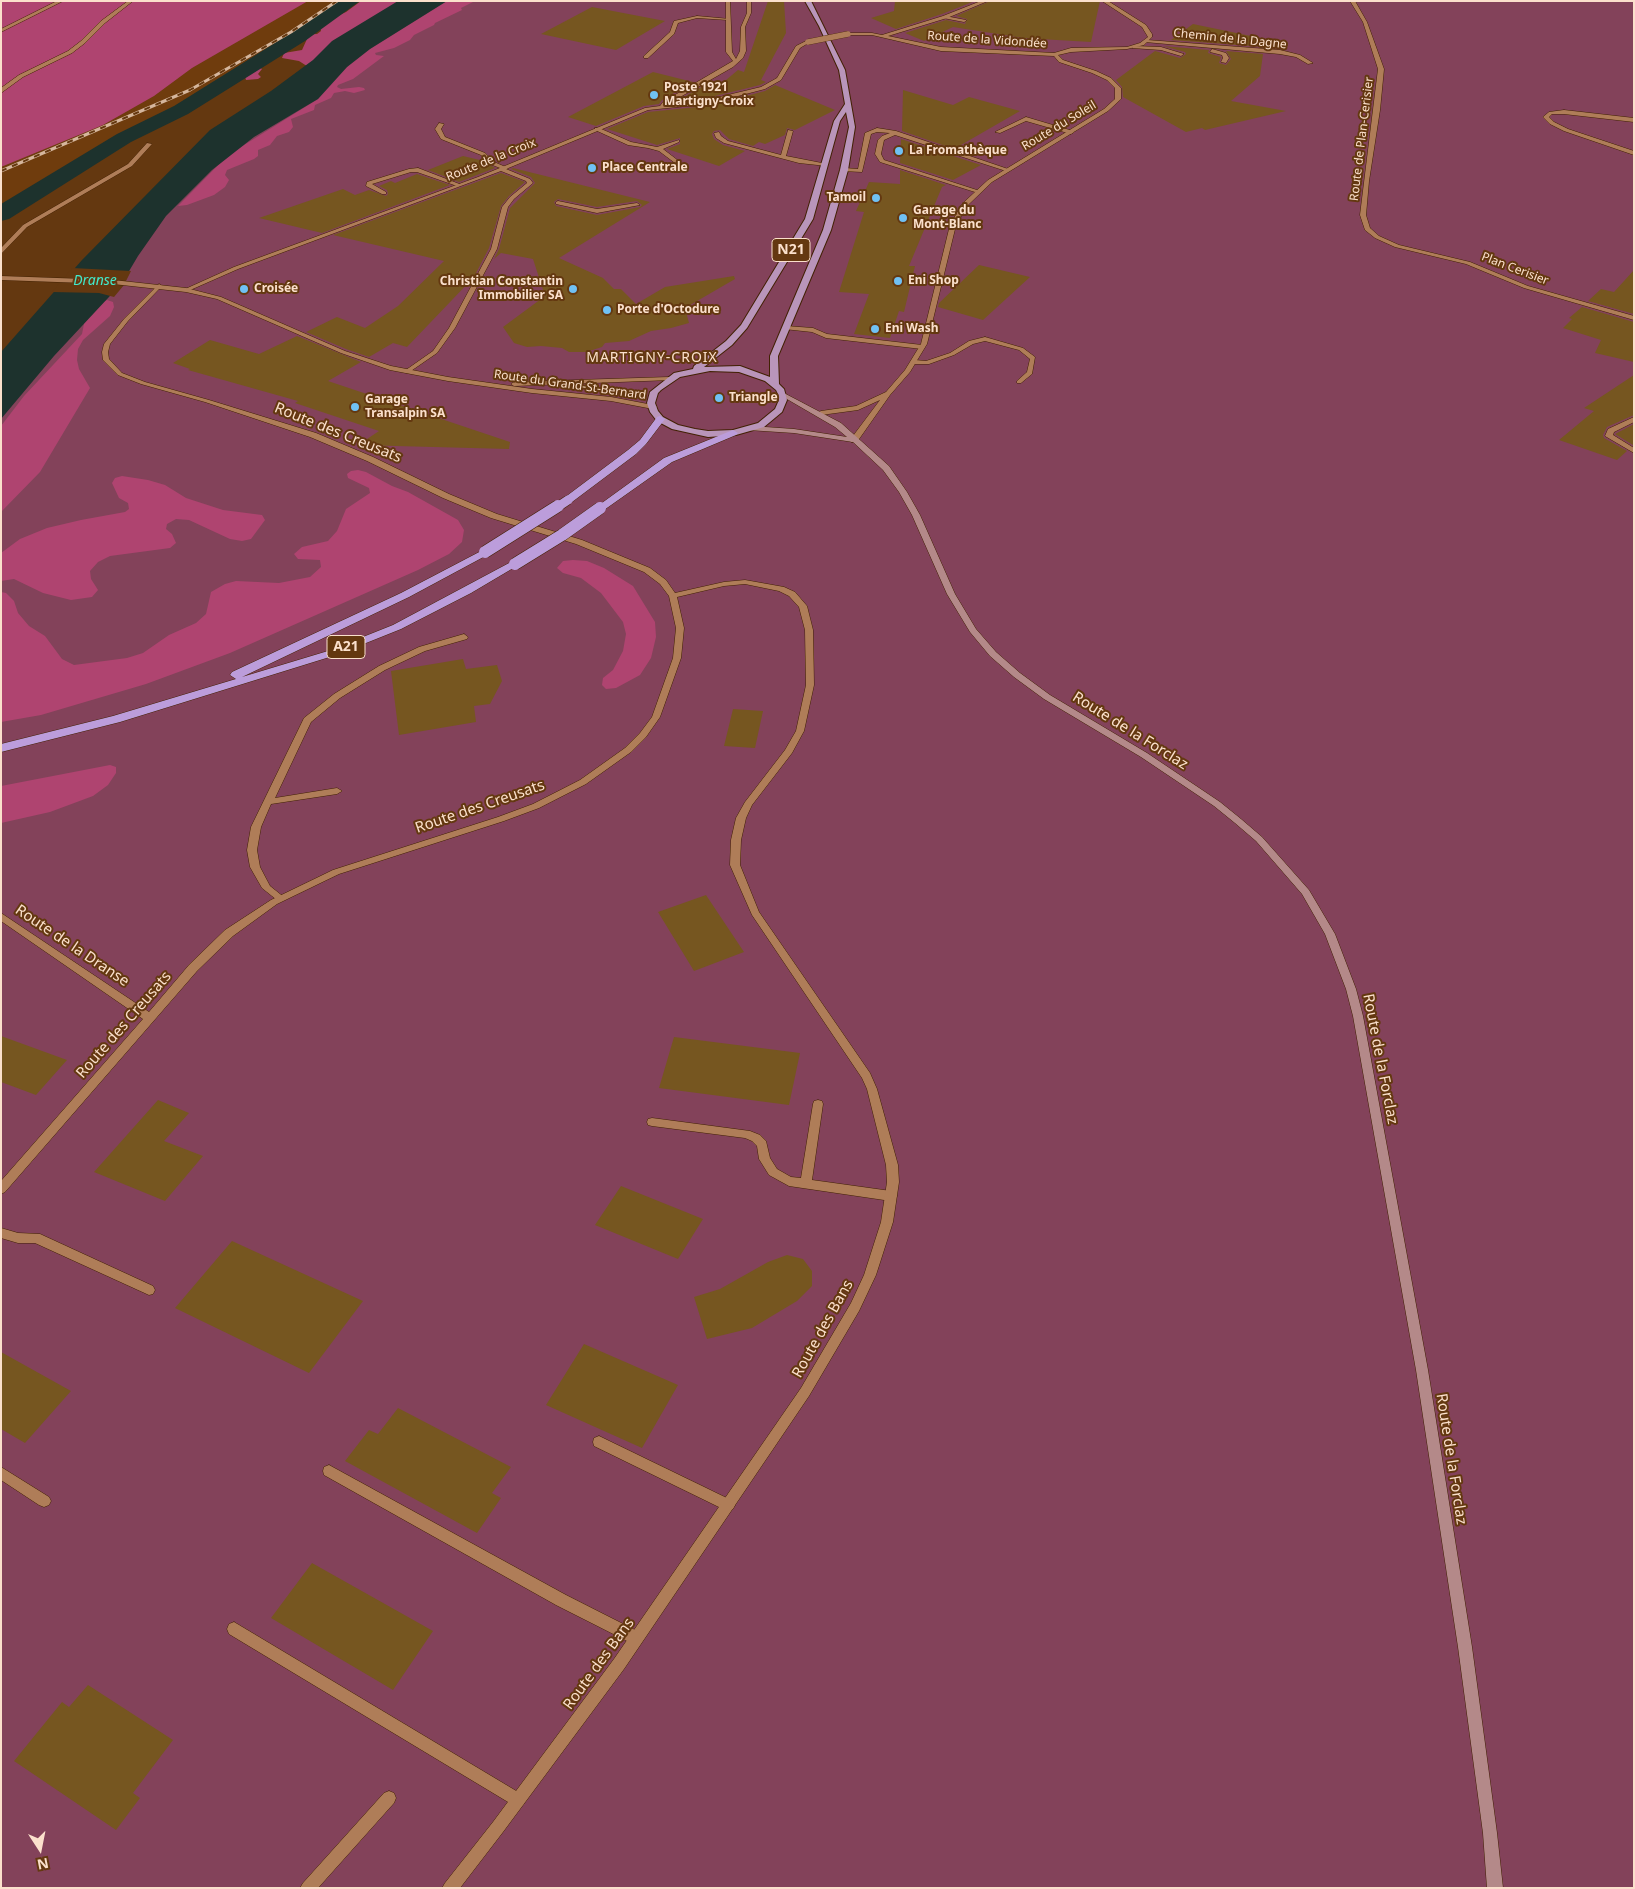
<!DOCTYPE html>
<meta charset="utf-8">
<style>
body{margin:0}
#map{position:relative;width:1635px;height:1889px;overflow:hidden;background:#643810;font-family:"Noto Sans",sans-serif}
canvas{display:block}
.frame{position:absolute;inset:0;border:2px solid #fbe0cc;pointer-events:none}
.north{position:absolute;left:15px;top:1824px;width:50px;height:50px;-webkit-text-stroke:4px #643810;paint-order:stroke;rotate:169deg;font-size:14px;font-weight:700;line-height:20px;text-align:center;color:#fbe0cc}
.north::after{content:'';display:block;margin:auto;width:18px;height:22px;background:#fbe0cc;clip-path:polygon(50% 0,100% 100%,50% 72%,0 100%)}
</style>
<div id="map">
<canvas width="1635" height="1889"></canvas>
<div class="frame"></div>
<div class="north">N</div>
</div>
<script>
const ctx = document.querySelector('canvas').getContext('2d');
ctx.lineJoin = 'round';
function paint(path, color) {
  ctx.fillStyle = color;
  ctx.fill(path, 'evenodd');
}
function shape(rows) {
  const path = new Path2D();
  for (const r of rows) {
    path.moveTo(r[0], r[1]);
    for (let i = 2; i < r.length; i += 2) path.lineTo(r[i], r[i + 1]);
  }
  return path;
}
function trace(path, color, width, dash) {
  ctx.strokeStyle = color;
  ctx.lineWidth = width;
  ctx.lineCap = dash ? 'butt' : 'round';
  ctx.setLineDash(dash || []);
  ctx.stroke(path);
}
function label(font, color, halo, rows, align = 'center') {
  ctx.font = font + ' "Noto Sans",sans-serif';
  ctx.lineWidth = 4;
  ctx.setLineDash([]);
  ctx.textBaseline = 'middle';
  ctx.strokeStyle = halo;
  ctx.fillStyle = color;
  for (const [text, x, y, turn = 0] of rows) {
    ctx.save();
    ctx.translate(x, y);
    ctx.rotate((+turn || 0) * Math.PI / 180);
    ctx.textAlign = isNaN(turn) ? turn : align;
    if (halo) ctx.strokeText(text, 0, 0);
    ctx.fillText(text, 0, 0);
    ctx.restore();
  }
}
paint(shape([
 [308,1,346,1,246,62,197,94,180,107,111,138,44,183,1,206,1,167,103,125,154,96,192,68]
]), '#6f3c0d');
paint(shape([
 [422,1,1634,1,1634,1888,1,1888,1,396,210,152]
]), '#83425a');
paint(shape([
 [1,1,308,1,192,68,154,96,103,125,1,167],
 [361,1,402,1,310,68,299,61,282,58,284,53,302,50,307,39,305,37,275,52,255,64,262,69,258,74,261,77,258,79,246,80,244,73,231,73,292,39,296,35,317,34,321,31,320,27,322,23,346,12],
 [447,1,475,1,461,8,462,10,435,23,434,25,414,35,410,40,394,48,375,53,376,55,384,56,353,79,338,85,337,87,341,89,359,87,364,88,365,90,354,93,345,91,334,93,331,98,315,105,314,110,291,119,293,127,289,132,277,136,270,145,258,150,258,156,254,159,227,170,225,175,229,180,225,187,214,195,187,205,178,206,228,155,318,99,347,67,370,49],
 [107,300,113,302,114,307,110,316,83,340,78,349,77,360,79,369,90,388,40,472,1,512,1,426,24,396,82,334,87,309],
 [358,470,366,472,392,486,408,492,458,520,464,530,462,542,449,554,418,570,230,653,146,684,41,715,1,722,1,592,6,593,14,601,18,613,29,626,45,636,62,659,74,665,127,658,143,653,169,635,196,623,206,614,211,592,225,584,236,581,279,583,310,577,321,567,320,560,298,559,294,554,302,547,328,541,337,531,346,509,370,493,369,488,348,478,347,474,351,471],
 [122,476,148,480,165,485,186,498,223,510,262,515,265,520,251,539,242,541,230,539,189,520,176,519,167,524,166,529,172,534,176,543,170,548,110,556,98,562,90,571,91,579,98,590,92,597,71,600,43,593,14,579,1,581,1,553,20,539,47,528,81,520,125,512,129,509,128,503,119,498,112,483,115,478],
 [573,560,587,561,604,568,633,586,655,622,656,637,651,658,640,675,616,688,606,689,602,685,603,678,613,670,623,651,626,634,623,622,601,593,581,578,563,573,557,568,563,561],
 [110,765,116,767,116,773,108,785,93,796,50,812,1,823,1,786]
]), '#af4470');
paint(shape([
 [398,1,447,1,370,49,347,67,318,99,254,137,212,170,166,216,138,256,122,283,54,356,1,419,1,352,82,260,210,130,271,91,313,60,332,41]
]), '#1d322d');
paint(shape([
 [72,268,131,271,124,285,114,297,99,293,52,292]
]), '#643810');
paint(shape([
 [339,1,360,1,305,41,188,114,131,142,9,219,1,221,1,204,117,134,174,106,291,33,339,1]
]), '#1d322d');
paint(shape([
 [768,1,784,1,786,33,761,80,766,82,760,85,707,98,675,102,705,85,711,87,726,80,738,70,744,72],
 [895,1,975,1,942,14,896,29,871,18,894,11],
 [990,1,1100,1,1091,42,1023,38,953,27,924,41,905,33,946,20,965,24,967,19,956,16],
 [592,7,665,21,616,50,541,34],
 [1193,24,1270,40,1265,43,1265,47,1171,40],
 [1163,46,1209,50,1208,53,1221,57,1219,63,1226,65,1231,59,1226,51,1263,54,1260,76,1231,101,1286,111,1205,130,1202,128,1186,132,1123,97,1122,87,1116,80,1155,51,1180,58,1186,54,1185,52],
 [653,72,693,82,662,100,659,104,644,106,596,126,568,117],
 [775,85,835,110,795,130,787,128,785,135,765,144,759,142,753,146,729,139,720,130,714,131,712,134,714,139,723,145,745,151,719,166,667,149,680,144,680,138,657,145,607,129,648,112,707,106,765,91],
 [903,90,953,105,969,97,1020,111,954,149,902,131],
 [901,139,981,165,953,180,900,163],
 [463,156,484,161,495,168,459,182,428,170],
 [513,168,650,202,559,258,603,278,614,289,621,289,636,304,665,287,734,276,735,279,685,308,689,323,671,328,651,331,629,341,605,343,602,347,586,352,569,352,562,348,541,346,527,347,514,343,503,327,545,296,533,259,501,253,494,259,499,249,510,208,535,183,531,177,511,169],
 [558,199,597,207,637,201,642,205,640,207,597,215,556,206,554,202],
 [900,170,946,185,942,187,909,266,915,266,904,312,899,311,890,338,854,334,869,294,839,292,864,212,856,211,869,182,900,184],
 [501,173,525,182,509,196,501,206,489,248,474,277,407,347,393,343,369,357,346,349,306,332,337,317,365,328,398,306,444,261,333,235],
 [417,174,450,185,322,233,259,218,343,189,355,195,369,190,386,196,388,194,387,190,379,186,391,181,395,183],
 [979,265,1030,277,983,320,938,307,939,303],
 [1634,270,1634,314,1588,301,1601,289,1614,292],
 [1582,307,1634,322,1634,362,1595,353,1601,340,1563,328,1572,319,1569,318],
 [297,336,361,362,328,381,510,442,509,449,358,445,379,431,295,403,298,401,188,370,190,369,173,363,210,340,259,354],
 [1634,375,1634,415,1607,427,1603,435,1604,438,1627,451,1617,460,1559,440,1594,411,1584,408],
 [1634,424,1634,445,1633,445,1615,434],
 [463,659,466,669,497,665,502,681,490,704,474,706,476,722,399,735,391,671],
 [733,709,763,711,755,748,724,746],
 [706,895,744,952,694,971,658,912],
 [1,1036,67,1060,36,1095,1,1082],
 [674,1037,800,1053,789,1105,659,1088],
 [158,1100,189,1113,164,1141,203,1156,165,1201,94,1172],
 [621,1186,703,1219,678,1259,595,1225],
 [232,1241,363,1301,309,1373,175,1308],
 [787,1255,803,1259,812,1271,812,1286,797,1301,752,1328,707,1339,694,1297,720,1289,768,1262],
 [584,1344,678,1385,642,1448,546,1405],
 [1,1352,71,1391,25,1443,1,1429],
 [398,1408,511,1467,492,1493,501,1498,477,1533,345,1461,369,1430,378,1434],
 [312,1563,433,1631,393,1690,271,1618],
 [88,1685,173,1740,133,1793,140,1798,116,1830,14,1761,62,1702,69,1707]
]), '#765620');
const service = shape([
 [697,16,730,19,728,20,697,18,678,23,674,34,648,58,644,58,644,56,670,32,674,21,697,16],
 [945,16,966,20,966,21,964,22,943,18,945,16],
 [1147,40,1280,50,1300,55,1313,63,1308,64,1296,57,1280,54,1145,42,1147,40],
 [1134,46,1161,47,1184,54,1181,56,1161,50,1132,48,1134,46],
 [1212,49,1226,53,1229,58,1226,63,1221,62,1223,58,1222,55,1210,52,1212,49],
 [1026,117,1073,131,1074,132,1071,134,1026,121,1000,133,995,132,1026,117],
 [439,123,444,124,441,129,445,137,485,153,494,162,508,168,505,170,490,164,481,155,441,139,435,129,439,123],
 [595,128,599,128,631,142,657,147,679,140,679,142,663,149,680,162,675,163,659,151,648,148,628,145,595,130,595,128],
 [877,128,896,131,1011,170,1006,171,895,135,884,140,881,154,884,160,980,191,975,192,880,162,875,154,878,140,882,136,890,133,877,132,871,134,862,172,842,171,841,170,844,168,858,169,865,133,877,128],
 [788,130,793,131,786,156,827,164,827,166,799,163,724,143,716,138,714,133,719,132,721,136,728,141,781,155,788,130],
 [147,143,152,144,132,166,27,227,1,254,1,248,23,225,128,164,147,143],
 [418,168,462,185,457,186,417,172,411,172,372,184,386,192,386,194,382,194,366,186,367,182,409,169,418,168],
 [558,201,597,209,637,203,640,205,597,213,556,204,556,202,558,201],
 [786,326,813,328,827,334,922,345,925,347,922,349,826,338,812,332,784,329,784,327,786,326],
 [985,337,1023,348,1035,357,1032,374,1021,383,1017,383,1017,381,1027,372,1030,359,1019,350,985,341,973,344,954,355,929,364,915,364,912,362,915,360,926,361,950,353,969,341,985,337],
 [1634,417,1634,422,1614,432,1613,435,1634,448,1634,453,1605,436,1608,429,1634,417],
 [464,634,468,637,467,639,425,651,385,670,340,698,311,722,275,798,337,788,342,791,337,794,271,804,261,827,257,850,260,867,270,886,285,898,283,900,277,900,262,888,250,867,247,850,251,827,304,718,334,694,379,666,419,647,464,634],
 [818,1100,822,1101,823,1104,812,1180,891,1191,895,1193,897,1196,895,1199,891,1201,789,1186,769,1175,759,1159,757,1146,752,1141,745,1138,652,1126,648,1125,647,1122,648,1119,652,1118,750,1131,760,1135,766,1141,770,1158,777,1169,791,1177,801,1178,813,1104,814,1101,818,1100],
 [1,1228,18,1233,40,1234,153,1286,155,1290,153,1294,149,1295,35,1243,18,1243,1,1238,1,1228],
 [599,1436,733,1501,735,1505,733,1509,728,1511,723,1509,594,1446,593,1442,594,1438,599,1436],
 [329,1465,566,1595,641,1633,643,1638,641,1643,636,1645,631,1643,556,1605,324,1475,323,1471,324,1467,329,1465],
 [1,1467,49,1497,51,1501,49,1505,44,1507,39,1505,1,1480,1,1467],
 [234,1622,523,1795,525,1800,523,1805,518,1807,513,1805,229,1634,227,1629,229,1624,234,1622],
 [389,1791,394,1793,396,1798,394,1803,318,1888,300,1888,303,1883,384,1793,389,1791]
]);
const minor = shape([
 [726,1,730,1,732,52,736,59,740,51,741,27,747,13,747,1,751,1,751,13,745,27,746,51,743,58,733,67,666,105,707,100,761,87,777,78,796,46,806,41,810,42,800,48,781,80,765,89,707,104,648,110,506,169,530,179,533,183,514,199,508,207,497,249,455,328,437,353,408,373,403,372,433,351,449,328,491,249,502,207,510,197,527,183,526,181,501,171,238,269,188,291,183,290,234,267,478,177,645,108,660,106,663,102,733,61,726,52,726,1],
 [981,1,988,1,947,18,888,36,941,47,1054,53,1071,48,1127,47,1140,43,1148,37,1142,27,1102,1,1108,1,1146,25,1152,34,1152,37,1144,45,1127,49,1071,52,1058,55,1063,60,1096,71,1111,78,1121,88,1121,99,1108,111,992,182,967,206,956,225,927,344,910,372,890,395,857,442,851,442,850,440,880,400,858,410,821,415,817,413,821,411,856,406,886,392,905,370,921,344,950,225,962,204,988,180,1104,109,1115,99,1115,88,1107,80,1092,73,1059,62,1054,56,941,51,872,35,848,35,846,34,848,33,872,33,882,35,943,16,981,1],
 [1350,1,1355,1,1367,22,1384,69,1380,110,1369,181,1366,215,1370,228,1379,236,1399,245,1470,262,1528,286,1634,316,1634,320,1524,288,1466,264,1395,247,1375,238,1365,230,1360,215,1378,69,1363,22,1350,1],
 [1564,110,1634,118,1634,122,1564,114,1552,114,1549,117,1554,122,1568,129,1634,151,1634,155,1564,131,1550,124,1543,117,1549,112,1564,110],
 [159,284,162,286,161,287,128,321,110,344,108,352,109,359,122,373,145,382,209,400,316,433,373,457,449,494,497,514,582,540,650,568,666,580,675,593,724,582,745,580,784,587,795,592,807,606,813,630,814,685,804,731,792,753,752,805,746,818,741,840,740,865,759,912,870,1073,877,1089,898,1165,899,1182,893,1222,876,1275,859,1311,809,1396,624,1669,503,1832,460,1888,442,1888,445,1883,493,1822,614,1659,801,1388,851,1303,864,1275,881,1222,887,1182,886,1165,867,1089,862,1078,752,915,730,865,731,840,736,818,745,802,785,750,796,731,806,685,805,630,799,607,789,596,779,591,745,584,724,586,677,597,684,628,681,658,660,717,646,737,631,752,586,784,539,808,504,821,339,874,277,904,233,936,197,971,5,1192,1,1194,1,1181,143,1019,1,921,1,913,149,1012,189,965,225,930,271,900,333,870,498,817,533,804,580,780,625,748,640,733,652,717,673,658,676,628,669,596,660,584,644,572,576,544,491,518,443,498,367,461,310,437,205,402,141,384,118,375,103,360,102,352,104,344,124,319,159,284]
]);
const tertiary = shape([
 [57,1,63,1,1,32,1,29,57,1],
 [128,1,133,1,105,23,85,43,72,53,23,77,1,93,1,88,19,75,68,51,81,41,101,21,128,1],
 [1,276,113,280,186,288,221,297,345,351,391,366,448,377,532,389,611,397,653,405,657,407,653,409,611,401,532,393,448,381,390,370,341,353,217,299,186,292,113,284,1,280,1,276],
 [669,377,671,378,671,380,514,386,511,384,514,382,669,377]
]);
const secondary = shape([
 [782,392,841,423,889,466,907,492,920,515,955,594,976,629,996,652,1020,673,1050,695,1147,753,1220,802,1241,819,1262,837,1309,890,1335,934,1356,989,1363,1016,1428,1370,1472,1647,1497,1833,1503,1888,1487,1888,1483,1833,1458,1647,1416,1370,1353,1016,1346,989,1325,934,1302,894,1256,841,1235,823,1214,806,1141,757,1044,699,1014,677,990,656,970,632,947,594,912,515,899,492,883,470,853,442,794,433,748,430,747,428,751,426,794,429,847,437,835,427,780,395,779,394,782,392]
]);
const primary = shape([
 [805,1,811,1,845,70,855,127,848,170,831,230,778,356,779,384,784,389,787,400,782,412,764,427,736,435,708,437,672,429,657,421,650,412,647,403,650,392,674,373,693,369,694,366,726,341,741,325,805,219,834,121,845,104,839,70,819,26,805,1],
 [846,112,849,127,840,170,823,230,770,356,770,377,740,366,704,367,732,345,747,328,813,219,840,121,846,112],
 [710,371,739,372,765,381,776,390,778,394,779,400,775,409,758,423,733,430,708,431,695,429,678,425,663,417,658,411,655,403,658,393,661,390,680,377,710,371]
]);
const trunk = shape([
 [660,416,665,419,646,444,636,454,572,502,564,502,563,500,564,498,628,450,640,440,657,417,660,416],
 [733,430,738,433,736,435,672,462,604,510,596,510,595,508,664,458,733,430],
 [485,549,489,550,490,552,489,554,409,597,242,677,328,651,393,625,511,562,519,562,520,564,471,593,401,629,336,655,120,722,1,752,1,744,113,716,236,679,230,675,232,672,401,593,485,549]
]);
trace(service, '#422103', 1);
trace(minor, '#422103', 1);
trace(tertiary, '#422103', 1);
trace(secondary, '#422103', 1);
trace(primary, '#422103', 2);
trace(trunk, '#422103', 1);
paint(service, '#af7d58');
paint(minor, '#af7d58');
paint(tertiary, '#af7d58');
paint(secondary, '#b48989');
paint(primary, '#b995ba');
paint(trunk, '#bc9ddb');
const rail = shape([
 [1,171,190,90,291,32,337,1]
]);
trace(rail, '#d5b69d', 3);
trace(rail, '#643810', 2, [6]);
const minorBridge = shape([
 [808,42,848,34]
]);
const trunkBridgeFar1 = shape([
 [556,508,568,500]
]);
const trunkBridge = shape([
 [485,552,558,506],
 [515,564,562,535,600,508]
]);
trace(minorBridge, '#422103', 6, []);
trace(trunkBridgeFar1, '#422103', 10, []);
trace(trunkBridge, '#422103', 13, []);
trace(minorBridge, '#af7d58', 5.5);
trace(trunkBridgeFar1, '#bc9ddb', 9);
trace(trunkBridge, '#bc9ddb', 12);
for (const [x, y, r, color] of [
 [654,95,5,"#70c1f4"],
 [899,151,5,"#70c1f4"],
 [592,168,5,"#70c1f4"],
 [876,198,5,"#70c1f4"],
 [903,218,5,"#70c1f4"],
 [898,281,5,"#70c1f4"],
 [244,289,5,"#70c1f4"],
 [573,289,5,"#70c1f4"],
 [607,310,5,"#70c1f4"],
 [875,329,5,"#70c1f4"],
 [719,398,5,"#70c1f4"],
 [355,407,5,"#70c1f4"]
]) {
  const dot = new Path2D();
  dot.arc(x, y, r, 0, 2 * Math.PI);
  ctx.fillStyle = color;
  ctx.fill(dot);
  trace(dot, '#643810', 2);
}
label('12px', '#fbe0cc', '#643810', [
 ["Chemin de la Dagne",1230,39,6],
 ["Route de la Vidondée",987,40,4],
 ["Route du Soleil",1059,126,-31],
 ["Route de Plan-Cerisier",1362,139,-83],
 ["Route de la Croix",491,160,-22],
 ["Plan Cerisier",1515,269,21],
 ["Route du Grand-St-Bernard",570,385,8]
]);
label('bold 12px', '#fbe0cc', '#643810', [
 ["Poste 1921",664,88],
 ["Martigny-Croix",664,102],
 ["La Fromathèque",909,151],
 ["Place Centrale",602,168],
 ["Tamoil",866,198,"right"],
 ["Garage du",913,211],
 ["Mont-Blanc",913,225],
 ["Eni Shop",908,281],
 ["Christian Constantin",563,282,"right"],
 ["Immobilier SA",563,296,"right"],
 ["Croisée",254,289],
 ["Porte d'Octodure",617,310],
 ["Eni Wash",885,329],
 ["Triangle",729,398],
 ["Garage",365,400],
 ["Transalpin SA",365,414]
], 'left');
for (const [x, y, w] of [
 [791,250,38],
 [346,647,38]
]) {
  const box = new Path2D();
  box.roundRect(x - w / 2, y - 11.5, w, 23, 4);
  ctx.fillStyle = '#643810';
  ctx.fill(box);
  trace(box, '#fbe0cc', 1);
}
label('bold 14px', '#fbe0cc', null, [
 ["N21",791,250],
 ["A21",346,647]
]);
label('italic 14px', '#42e9cb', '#643810', [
 ["Dranse",95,281]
]);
ctx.letterSpacing = '1px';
label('14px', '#fbe0cc', '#643810', [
 ["MARTIGNY-CROIX",652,358]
]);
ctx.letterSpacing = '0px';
label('15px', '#fbe0cc', '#643810', [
 ["Route des Creusats",338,433,22],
 ["Route de la Forclaz",1130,731,32],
 ["Route des Creusats",480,807,-19],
 ["Route de la Dranse",72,946,34],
 ["Route des Creusats",124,1025,-49],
 ["Route de la Forclaz",1380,1059,79],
 ["Route des Bans",823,1329,-61],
 ["Route de la Forclaz",1451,1459,81],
 ["Route des Bans",599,1664,-54]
]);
</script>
